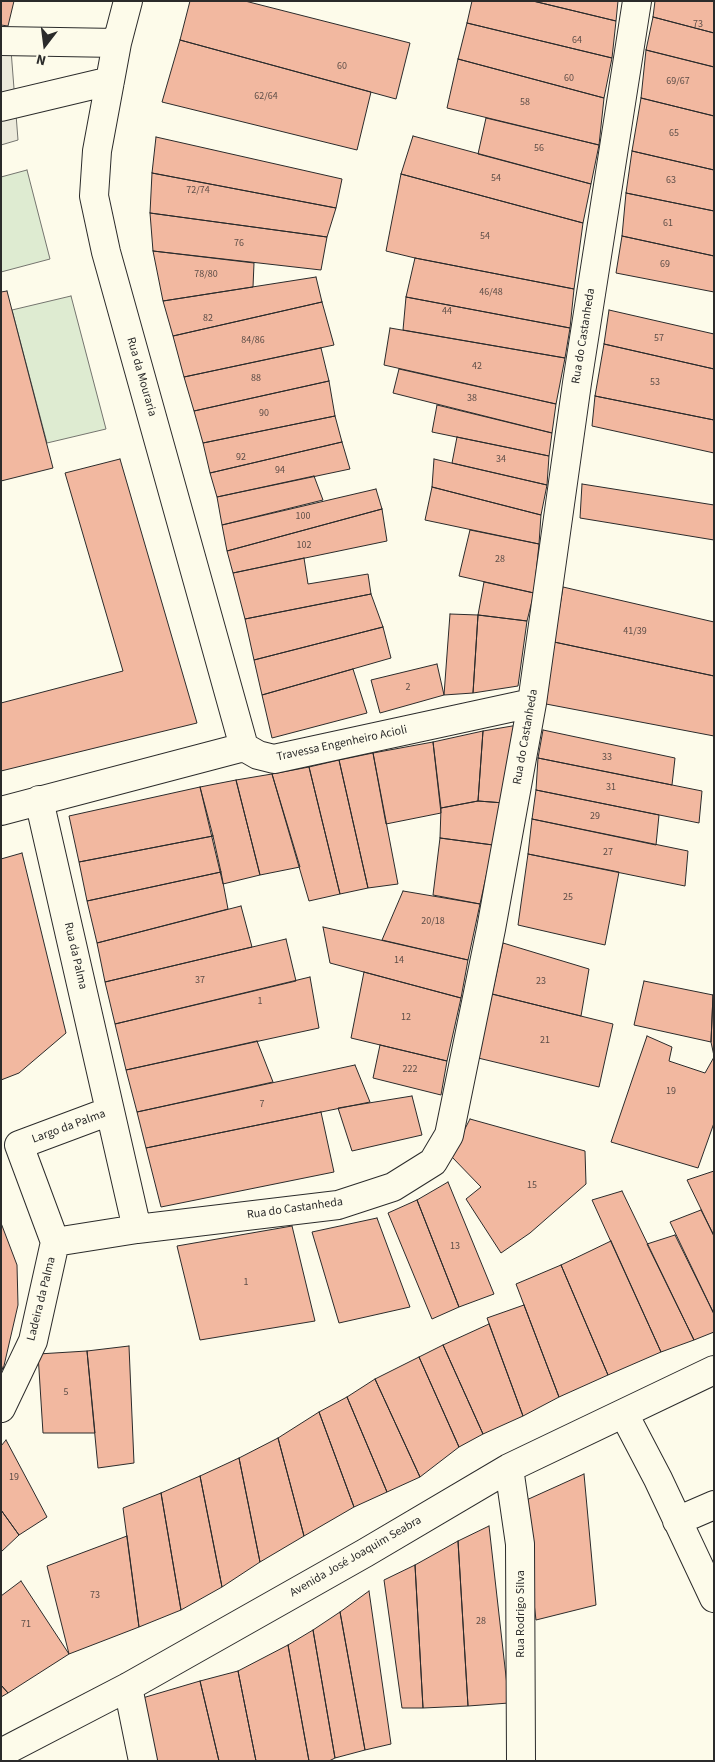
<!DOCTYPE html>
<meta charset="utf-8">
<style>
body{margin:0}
#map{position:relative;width:715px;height:1762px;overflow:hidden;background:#fdfbea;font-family:"Source Sans 3",sans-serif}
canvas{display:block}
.frame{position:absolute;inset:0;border:2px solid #2b2b2b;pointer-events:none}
.north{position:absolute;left:20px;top:20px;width:50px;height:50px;-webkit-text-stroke:4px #fdfbea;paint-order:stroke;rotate:195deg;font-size:14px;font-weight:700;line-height:20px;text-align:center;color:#2b2b2b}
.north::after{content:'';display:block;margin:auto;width:18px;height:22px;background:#2b2b2b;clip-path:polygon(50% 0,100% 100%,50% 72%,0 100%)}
</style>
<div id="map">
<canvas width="715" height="1762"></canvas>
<div class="frame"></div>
<div class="north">N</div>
</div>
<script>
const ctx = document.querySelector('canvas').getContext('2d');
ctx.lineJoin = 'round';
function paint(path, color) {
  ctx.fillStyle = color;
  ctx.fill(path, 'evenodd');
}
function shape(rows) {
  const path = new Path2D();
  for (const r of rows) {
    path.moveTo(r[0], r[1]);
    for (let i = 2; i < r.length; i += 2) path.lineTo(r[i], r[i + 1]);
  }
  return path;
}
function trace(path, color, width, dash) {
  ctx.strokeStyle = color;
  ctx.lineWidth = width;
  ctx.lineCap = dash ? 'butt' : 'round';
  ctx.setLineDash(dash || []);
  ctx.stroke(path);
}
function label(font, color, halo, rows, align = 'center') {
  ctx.font = font + ' "Source Sans 3",sans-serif';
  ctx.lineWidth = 4;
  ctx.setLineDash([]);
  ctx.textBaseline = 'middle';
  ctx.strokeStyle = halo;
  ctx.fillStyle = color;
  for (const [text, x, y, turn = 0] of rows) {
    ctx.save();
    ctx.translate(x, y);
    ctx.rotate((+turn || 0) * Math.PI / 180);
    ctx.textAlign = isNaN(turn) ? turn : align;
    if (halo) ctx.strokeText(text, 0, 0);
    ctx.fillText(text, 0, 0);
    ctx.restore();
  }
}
const green = shape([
 [27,170,50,259,1,272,1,177,27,170],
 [71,296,106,429,47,443,12,310,71,296]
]);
paint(green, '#deebd1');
trace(green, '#74746e', 1);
const parking = shape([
 [11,50,18,140,1,145,1,51,11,50]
]);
paint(parking, '#eceadb');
trace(parking, '#74746e', 1);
const building = shape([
 [1,1,14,1,8,26,1,25,1,1],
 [190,1,245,1,410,43,396,99,180,40,190,1],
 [472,1,533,1,616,21,612,58,467,23,472,1],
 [533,1,618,1,616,21,533,1],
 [655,1,714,1,714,33,653,17,655,1],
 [653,17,714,33,714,67,646,50,653,17],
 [467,23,612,58,604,98,458,59,467,23],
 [180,40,371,92,357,150,162,102,180,40],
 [646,50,714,67,714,116,641,98,646,50],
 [458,59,604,98,599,145,447,108,458,59],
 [641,98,714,116,714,170,632,151,641,98],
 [486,118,599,145,591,184,478,154,486,118],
 [413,136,591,184,583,223,401,174,413,136],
 [156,137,342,179,336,208,152,173,156,137],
 [632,151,714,170,714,211,626,193,632,151],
 [152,173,336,208,327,237,150,213,152,173],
 [401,174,583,223,574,289,415,258,386,251,401,174],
 [626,193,714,211,714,256,622,236,626,193],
 [150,213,327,237,321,270,153,251,150,213],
 [622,236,714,256,714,292,616,273,622,236],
 [153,251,254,263,253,287,163,301,153,251],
 [415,258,574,289,570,328,406,297,415,258],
 [316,277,322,302,173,336,163,301,316,277],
 [7,291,53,468,1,481,1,292,7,291],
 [406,297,570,328,565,358,403,330,406,297],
 [322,302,334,345,184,377,173,336,322,302],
 [609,310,714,334,714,369,604,344,609,310],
 [390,328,565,358,556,404,384,365,390,328],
 [604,344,714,369,714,420,595,396,604,344],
 [321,348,329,381,194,411,184,377,321,348],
 [399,369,556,404,552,433,393,393,399,369],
 [329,381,335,416,203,443,194,411,329,381],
 [595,396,714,420,714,453,592,426,595,396],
 [437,405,552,433,549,456,432,432,437,405],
 [335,416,342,442,210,473,203,443,335,416],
 [457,437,549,456,547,485,452,463,457,437],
 [342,442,350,469,217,497,210,473,342,442],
 [120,459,197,723,1,771,1,703,123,671,65,473,120,459],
 [434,459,547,485,541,515,432,487,434,459],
 [314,476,323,500,222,525,217,497,314,476],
 [582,484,714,505,714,540,580,518,582,484],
 [432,487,541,515,539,544,425,520,432,487],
 [376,489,382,509,227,551,222,525,376,489],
 [382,509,387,541,233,573,227,551,382,509],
 [470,530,539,544,534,593,459,576,470,530],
 [304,558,308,584,368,574,371,594,245,619,233,573,304,558],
 [484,582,534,593,527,621,478,615,484,582],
 [563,587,714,622,714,676,554,642,563,587],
 [371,594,383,627,254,660,245,619,371,594],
 [450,614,478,615,473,693,444,695,450,614],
 [478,615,527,621,518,686,473,693,478,615],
 [383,627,391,658,262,695,254,660,383,627],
 [554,642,714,676,714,736,546,704,554,642],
 [437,664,444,695,380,713,371,680,437,664],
 [353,669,367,713,272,738,262,695,353,669],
 [518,725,504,803,478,801,483,731,518,725],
 [543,730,675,758,672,785,538,758,543,730],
 [483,731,478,801,441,808,433,742,483,731],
 [433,742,441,813,386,824,373,753,433,742],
 [373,753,398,884,368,888,339,760,373,753],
 [538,758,702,791,699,823,536,790,538,758],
 [339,760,368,888,340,894,309,767,339,760],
 [309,767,340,894,309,901,272,774,309,767],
 [272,774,300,867,260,875,236,780,272,774],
 [236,780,260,875,223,884,200,787,236,780],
 [200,787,213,836,79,862,69,816,200,787],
 [536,790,659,815,656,845,532,819,536,790],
 [478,801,504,803,493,845,440,838,441,808,478,801],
 [532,819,688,851,685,886,528,854,532,819],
 [213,836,221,872,87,901,79,862,213,836],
 [440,838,493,845,480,904,433,895,440,838],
 [22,853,66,1033,19,1073,1,1080,1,859,22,853],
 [528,854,619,872,605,945,518,925,528,854],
 [221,872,228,909,97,943,87,901,221,872],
 [403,891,480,904,468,960,382,940,403,891],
 [241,906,252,947,105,982,97,943,241,906],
 [323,927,468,960,461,998,330,963,323,927],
 [286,939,296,981,115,1024,105,982,286,939],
 [503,943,589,969,581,1016,492,994,503,943],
 [364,972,461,998,447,1061,351,1038,364,972],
 [310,977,319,1028,126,1070,115,1024,310,977],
 [644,981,713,995,711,1042,634,1025,644,981],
 [492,994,613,1024,599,1087,478,1058,492,994],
 [713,995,714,995,714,1056,711,1042,713,995],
 [647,1036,672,1047,669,1061,705,1073,714,1057,714,1123,698,1168,611,1142,647,1036],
 [257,1041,273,1082,137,1112,126,1070,257,1041],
 [380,1045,447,1061,441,1095,373,1078,380,1045],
 [355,1065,370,1102,146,1148,137,1112,355,1065],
 [412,1096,422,1135,352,1151,338,1108,412,1096],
 [321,1112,334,1172,161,1207,146,1148,321,1112],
 [470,1119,585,1151,586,1184,530,1233,501,1253,466,1199,481,1187,451,1156,470,1119],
 [714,1171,714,1236,687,1180,714,1171],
 [448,1182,494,1294,459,1307,417,1200,448,1182],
 [622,1191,694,1340,661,1352,592,1200,622,1191],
 [417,1200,459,1307,432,1319,388,1213,417,1200],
 [701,1210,714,1236,714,1314,670,1222,701,1210],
 [377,1218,410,1307,339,1323,312,1232,377,1218],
 [1,1223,17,1265,18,1305,3,1370,1,1364,1,1223],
 [292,1226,315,1321,200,1340,177,1246,292,1226],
 [675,1235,714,1314,714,1332,694,1340,647,1244,675,1235],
 [611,1241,661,1352,608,1375,561,1265,611,1241],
 [561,1265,608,1375,559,1397,516,1284,561,1265],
 [524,1305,559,1397,523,1416,487,1318,524,1305],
 [489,1324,523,1416,483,1434,443,1345,489,1324],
 [443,1345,483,1434,459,1447,419,1357,443,1345],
 [129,1346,134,1463,98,1468,87,1351,129,1346],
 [87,1351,95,1433,43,1433,38,1354,87,1351],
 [419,1357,459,1447,420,1477,375,1379,419,1357],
 [375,1379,420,1477,387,1492,347,1397,375,1379],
 [347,1397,387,1492,354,1507,319,1412,347,1397],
 [319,1412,354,1507,304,1536,278,1438,319,1412],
 [278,1438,304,1536,260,1562,239,1458,278,1438],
 [6,1440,47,1517,19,1535,1,1510,1,1446,6,1440],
 [239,1458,260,1562,222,1587,200,1476,239,1458],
 [584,1474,596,1605,536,1620,522,1502,584,1474],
 [200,1476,222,1587,181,1610,161,1493,200,1476],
 [161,1493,181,1610,139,1627,123,1508,161,1493],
 [1,1510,19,1535,1,1552,1,1510],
 [489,1526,509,1703,468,1706,458,1541,489,1526],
 [127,1536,139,1627,69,1654,47,1566,127,1536],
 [458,1541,468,1706,423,1708,415,1565,458,1541],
 [415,1565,423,1708,402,1708,384,1580,415,1565],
 [21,1581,69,1654,8,1693,1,1685,1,1596,21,1581],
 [369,1591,391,1744,365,1750,340,1612,369,1591],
 [340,1612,365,1750,335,1758,313,1630,340,1612],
 [313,1630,335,1758,329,1761,309,1761,288,1645,313,1630],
 [288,1645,309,1761,256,1761,238,1671,288,1645],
 [238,1671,256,1761,219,1761,200,1681,238,1671],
 [200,1681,219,1761,153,1761,139,1699,200,1681],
 [1,1685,8,1693,1,1697,1,1685]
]);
paint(building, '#f2b8a0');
trace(building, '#2b2b2b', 1);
const minor = shape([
 [128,1,117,43,97,151,94,196,106,252,244,747],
 [1,41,117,43],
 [1,107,110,81],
 [39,800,137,1229],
 [1,811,244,747,258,755,274,759,532,703],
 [55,1242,137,1229,338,1205,393,1187,433,1162,449,1135,491,929,532,703,577,383,637,1],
 [55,1242,19,1145,110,1111],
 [1,1408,33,1341,55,1242],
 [624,1414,658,1479,714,1598],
 [509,1468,520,1544,521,1761],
 [677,1521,714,1505],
 [128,1687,143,1761],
 [1,1753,128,1687,365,1553,509,1468,714,1370]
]);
trace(minor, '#2b2b2b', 30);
trace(minor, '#fdfbea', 28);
label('10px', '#5d4e48', null, [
 ["73",698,25],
 ["64",577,41],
 ["60",342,67],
 ["60",569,79],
 ["69/67",678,82],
 ["62/64",266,97],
 ["58",525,103],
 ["65",674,134],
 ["56",539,149],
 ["54",496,179],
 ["63",671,181],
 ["72/74",198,191],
 ["61",668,224],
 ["54",485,237],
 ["76",239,244],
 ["69",665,265],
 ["78/80",206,275],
 ["46/48",491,293],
 ["44",447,312],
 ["82",208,319],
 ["57",659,339],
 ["84/86",253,341],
 ["42",477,367],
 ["88",256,379],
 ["53",655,383],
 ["38",472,399],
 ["90",264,414],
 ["92",241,458],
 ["34",501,460],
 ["94",280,471],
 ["100",303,517],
 ["102",304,546],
 ["28",500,560],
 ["41/39",635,632],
 ["2",408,688],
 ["33",607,758],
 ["31",611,788],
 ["29",595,817],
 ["27",608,853],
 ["25",568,898],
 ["20/18",433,922],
 ["14",399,961],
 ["37",200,981],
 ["23",541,982],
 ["1",260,1002],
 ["12",406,1018],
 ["21",545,1041],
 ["222",410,1070],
 ["19",671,1092],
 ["7",262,1105],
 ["15",532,1186],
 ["13",455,1247],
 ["1",246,1283],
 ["5",66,1393],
 ["19",14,1478],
 ["73",95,1596],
 ["28",481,1622],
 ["71",26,1625]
]);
label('12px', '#2b2b2b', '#fdfbea', [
 ["Rua do Castanheda",584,336,-81],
 ["Rua da Mouraria",141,377,74],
 ["Rua do Castanheda",526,737,-80],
 ["Travessa Engenheiro Acioli",342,744,-12],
 ["Rua da Palma",75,956,77],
 ["Largo da Palma",69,1127,-20],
 ["Rua do Castanheda",295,1209,-8],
 ["Ladeira da Palma",42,1299,-76],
 ["Avenida José Joaquim Seabra",356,1557,-30],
 ["Rua Rodrigo Silva",521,1614,-90]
]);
</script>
